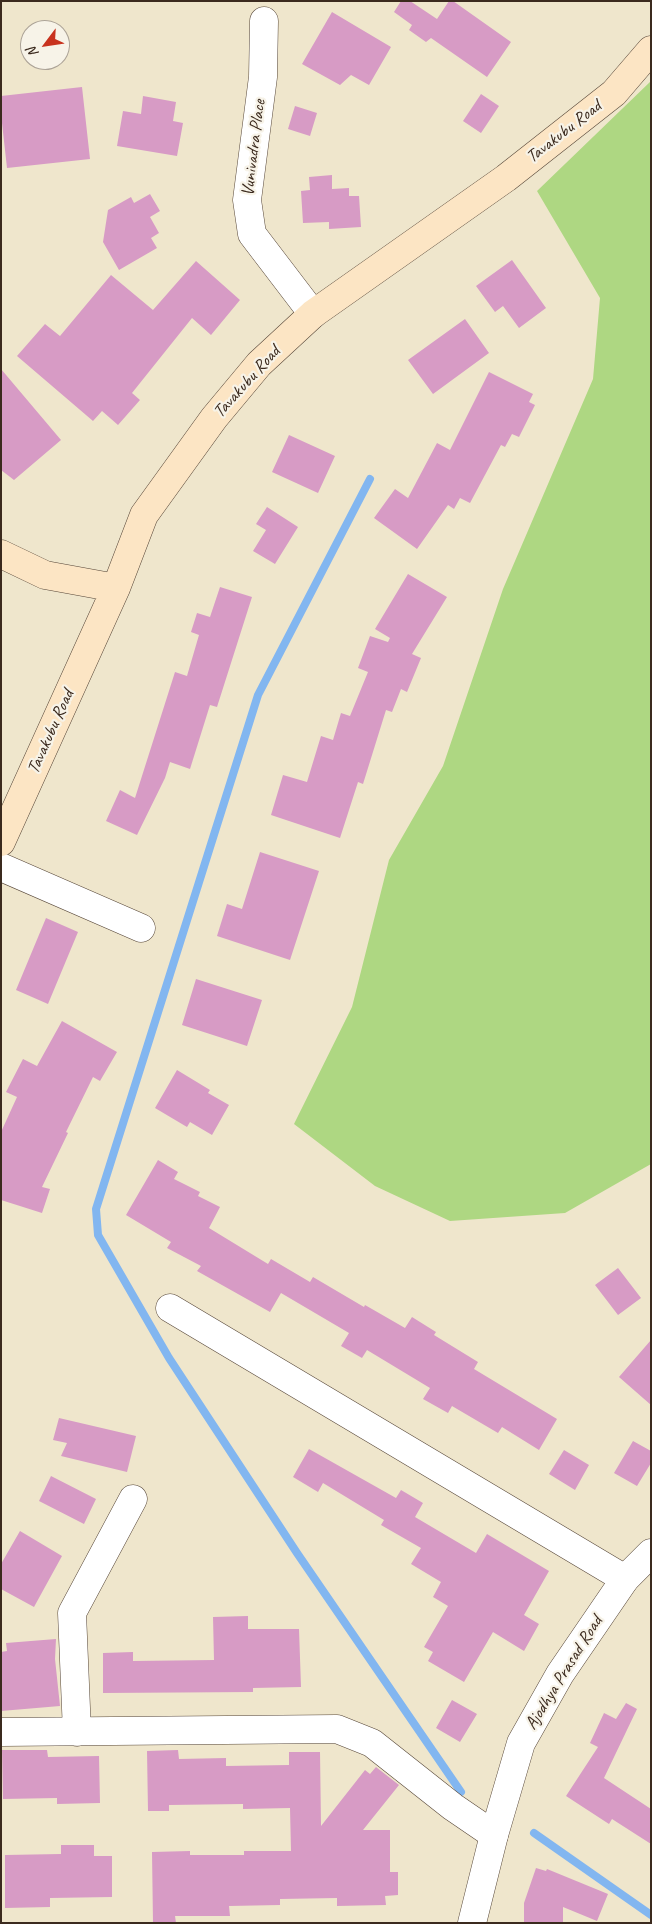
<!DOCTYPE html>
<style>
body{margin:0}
#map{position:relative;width:652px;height:1924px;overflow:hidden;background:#efe6cc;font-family:Caveat,sans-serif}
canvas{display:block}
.frame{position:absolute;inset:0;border:2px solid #3b2a1e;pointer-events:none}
.north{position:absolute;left:20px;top:20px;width:50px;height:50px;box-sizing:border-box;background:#f7f3e8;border:1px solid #aca397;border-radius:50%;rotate:239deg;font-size:14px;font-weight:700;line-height:20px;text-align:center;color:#3b2a1e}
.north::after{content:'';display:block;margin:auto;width:18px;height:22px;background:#c8321e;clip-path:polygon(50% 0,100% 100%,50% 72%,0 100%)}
</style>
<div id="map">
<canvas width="652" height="1924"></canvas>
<div class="frame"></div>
<div class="north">N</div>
</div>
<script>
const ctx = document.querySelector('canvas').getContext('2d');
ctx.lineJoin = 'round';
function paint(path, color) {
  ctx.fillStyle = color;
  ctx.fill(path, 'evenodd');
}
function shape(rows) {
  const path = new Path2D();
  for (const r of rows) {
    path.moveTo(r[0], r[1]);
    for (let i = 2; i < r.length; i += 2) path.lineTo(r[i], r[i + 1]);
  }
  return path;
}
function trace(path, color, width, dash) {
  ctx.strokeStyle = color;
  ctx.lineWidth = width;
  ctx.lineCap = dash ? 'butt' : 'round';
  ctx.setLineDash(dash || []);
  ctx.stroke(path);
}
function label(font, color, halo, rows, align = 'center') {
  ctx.font = font + ' Caveat,sans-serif';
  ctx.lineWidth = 4.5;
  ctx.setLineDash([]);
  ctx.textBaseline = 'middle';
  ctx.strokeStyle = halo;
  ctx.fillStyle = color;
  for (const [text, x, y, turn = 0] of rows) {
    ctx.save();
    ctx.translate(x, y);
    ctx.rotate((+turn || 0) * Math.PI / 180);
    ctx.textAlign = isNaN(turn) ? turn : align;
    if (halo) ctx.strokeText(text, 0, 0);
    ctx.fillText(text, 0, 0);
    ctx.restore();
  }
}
paint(shape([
 [651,81,651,1164,565,1213,450,1221,375,1186,294,1124,352,1007,389,860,443,766,503,589,593,379,600,298,537,191]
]), '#aed782');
trace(shape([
 [370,479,258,695,96,1209,98,1235,169,1358,297,1553,461,1792],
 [534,1833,651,1915]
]), '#82b6f0', 8);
paint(shape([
 [401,1,410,1,437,19,449,1,453,1,511,42,487,77,431,38,426,42,409,30,412,25,394,12],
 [332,12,391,47,369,85,351,75,340,85,302,64],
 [82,87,90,159,7,168,1,114,1,96],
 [481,94,499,106,481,133,463,121],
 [143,96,176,102,173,121,183,123,177,156,117,146,123,111,141,114],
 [295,106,317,113,310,136,288,129],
 [332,175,332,189,349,188,349,196,359,196,361,227,329,229,329,222,303,223,301,191,310,190,309,177],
 [150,194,160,211,150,217,159,233,151,238,157,248,119,270,103,242,108,210,131,197,134,203],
 [512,260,546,308,519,328,503,306,495,312,476,286],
 [196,261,240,300,211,335,192,318,132,393,140,400,118,425,102,411,93,421,17,356,45,324,60,336,111,275,153,310],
 [465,319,489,353,433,394,408,360],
 [1,369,61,440,14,480,1,470],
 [489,372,533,394,529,402,535,405,519,437,512,434,505,447,501,445,470,503,460,498,454,509,448,505,417,549,374,518,395,489,408,498,437,443,450,450],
 [289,435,335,456,318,493,272,472],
 [267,507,298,527,275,564,253,551,266,530,256,524],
 [408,574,447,597,412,654,421,658,407,692,401,689,392,712,386,710,363,784,358,782,340,838,271,815,283,775,307,782,321,736,333,740,341,713,350,716,368,672,358,668,370,636,388,642,390,638,375,629],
 [220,587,252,597,217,707,210,705,190,769,170,762,165,778,137,835,106,821,120,790,135,798,175,672,187,676,199,635,191,632,197,613,210,617],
 [260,852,319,871,290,960,217,936,227,904,242,909],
 [46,918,78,932,48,1004,16,990],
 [196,979,262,1000,247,1046,182,1025],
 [62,1021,117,1052,100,1081,93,1077,66,1132,68,1133,42,1187,50,1189,42,1213,1,1200,1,1132,17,1097,6,1092,23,1059,37,1066],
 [177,1070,210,1090,208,1093,229,1105,212,1135,190,1122,187,1127,155,1108],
 [158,1160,178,1172,174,1179,200,1192,198,1196,220,1207,209,1228,268,1264,271,1259,310,1282,313,1277,364,1307,365,1305,405,1328,412,1317,436,1332,434,1335,478,1362,474,1369,557,1419,539,1450,502,1427,498,1433,452,1406,448,1413,423,1399,430,1388,367,1350,362,1358,341,1346,349,1333,281,1293,270,1312,197,1271,201,1266,167,1248,171,1242,126,1215],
 [618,1268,641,1298,618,1315,595,1285],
 [651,1340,651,1405,619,1377],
 [59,1418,136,1436,127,1472,61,1456,67,1443,53,1440],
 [633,1441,651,1451,651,1463,637,1486,614,1473],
 [309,1449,396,1498,401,1490,423,1503,415,1517,476,1553,487,1534,549,1571,524,1615,539,1624,524,1651,493,1632,464,1682,428,1661,433,1652,424,1647,448,1606,433,1597,441,1582,411,1564,421,1548,381,1525,384,1520,323,1483,318,1492,293,1477],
 [564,1450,589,1465,575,1490,549,1474],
 [51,1476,96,1499,84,1524,39,1501],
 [20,1531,62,1556,34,1607,1,1589,1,1564],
 [248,1616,248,1629,299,1629,301,1687,253,1688,253,1692,103,1693,103,1653,133,1652,133,1661,214,1660,213,1617],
 [56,1639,55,1659,60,1706,1,1711,1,1652,7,1651,6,1643],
 [452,1700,477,1714,460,1742,436,1728],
 [626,1703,637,1709,604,1778,651,1809,651,1844,612,1819,609,1824,566,1796,598,1747,590,1743,604,1713,616,1719],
 [2,1750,47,1750,48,1757,99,1756,100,1803,57,1804,57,1798,3,1799],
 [178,1750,179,1759,226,1758,226,1766,289,1765,289,1752,320,1752,321,1826,365,1770,370,1774,376,1767,399,1785,363,1830,390,1830,390,1872,398,1872,398,1895,385,1896,386,1905,337,1906,337,1898,280,1899,280,1905,229,1906,230,1916,175,1916,176,1923,153,1923,152,1852,190,1851,190,1855,244,1855,244,1851,291,1851,290,1808,243,1809,243,1804,169,1805,169,1811,148,1811,147,1751],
 [61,1845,94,1845,94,1856,112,1856,112,1897,50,1898,50,1907,5,1908,5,1855,61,1854],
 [536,1868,546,1871,547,1869,608,1894,597,1921,563,1907,563,1923,524,1923,524,1903]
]), '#d79bc5');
const minor = shape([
 [264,21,263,77,247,200,252,234,313,314],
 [1,867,141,928],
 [170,1308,625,1579],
 [1,1732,337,1729,372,1743,453,1807,494,1835],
 [77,1732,72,1613,133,1499]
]);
const tertiary = shape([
 [472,1923,494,1835,521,1743,560,1674,625,1579,651,1553]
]);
const secondary = shape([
 [1,554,45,575,116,588],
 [1,842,116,588,144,515,214,418,259,364,313,314,506,178,614,93,651,50]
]);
trace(minor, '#564638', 29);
trace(tertiary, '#564638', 29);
trace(secondary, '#564638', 29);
trace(minor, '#fff', 28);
trace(tertiary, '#fff', 28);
trace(secondary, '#fce5c4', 28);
label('18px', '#3b2a1e', '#f7f3e8', [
 ["Tavakubu Road",564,132,-38],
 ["Vunivadra Place",254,148,-83],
 ["Tavakubu Road",247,382,-48],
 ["Tavakubu Road",51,732,-66],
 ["Ajodhya Prasad Road",564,1673,-58]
]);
</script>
